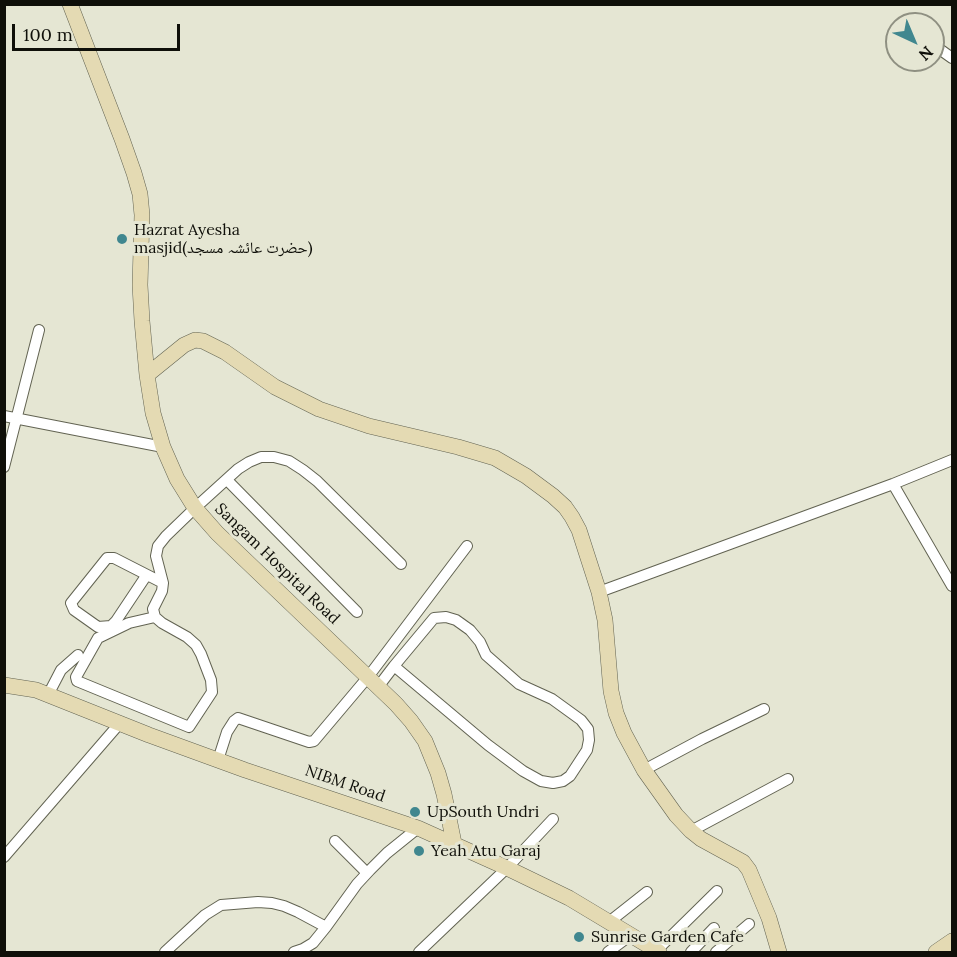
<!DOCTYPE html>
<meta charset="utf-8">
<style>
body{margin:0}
#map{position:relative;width:957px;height:957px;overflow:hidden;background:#e5e6d3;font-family:Lora,serif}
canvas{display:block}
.frame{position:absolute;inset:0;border:6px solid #0f0f09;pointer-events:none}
.north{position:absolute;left:885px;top:12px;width:60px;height:60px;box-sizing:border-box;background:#e5e6d3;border:2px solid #8f9082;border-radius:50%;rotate:136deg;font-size:16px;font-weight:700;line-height:24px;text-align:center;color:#0f0f09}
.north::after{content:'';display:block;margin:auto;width:21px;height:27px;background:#40878f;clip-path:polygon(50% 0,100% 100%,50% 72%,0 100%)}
.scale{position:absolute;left:12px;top:24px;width:168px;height:27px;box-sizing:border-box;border:3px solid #0f0f09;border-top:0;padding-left:8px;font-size:18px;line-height:21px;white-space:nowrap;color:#0f0f09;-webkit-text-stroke:4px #e5e6d3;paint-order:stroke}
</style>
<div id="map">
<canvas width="957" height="957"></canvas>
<div class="frame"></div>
<div class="north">N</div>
<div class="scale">100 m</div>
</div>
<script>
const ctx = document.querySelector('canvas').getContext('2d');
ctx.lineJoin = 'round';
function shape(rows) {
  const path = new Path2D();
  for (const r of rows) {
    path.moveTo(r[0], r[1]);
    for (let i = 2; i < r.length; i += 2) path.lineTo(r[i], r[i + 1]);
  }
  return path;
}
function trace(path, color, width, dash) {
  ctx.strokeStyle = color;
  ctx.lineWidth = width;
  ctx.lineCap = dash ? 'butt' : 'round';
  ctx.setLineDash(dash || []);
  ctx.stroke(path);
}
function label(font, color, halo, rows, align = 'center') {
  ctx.font = font + ' Lora,"Noto Naskh Arabic",serif';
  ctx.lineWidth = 6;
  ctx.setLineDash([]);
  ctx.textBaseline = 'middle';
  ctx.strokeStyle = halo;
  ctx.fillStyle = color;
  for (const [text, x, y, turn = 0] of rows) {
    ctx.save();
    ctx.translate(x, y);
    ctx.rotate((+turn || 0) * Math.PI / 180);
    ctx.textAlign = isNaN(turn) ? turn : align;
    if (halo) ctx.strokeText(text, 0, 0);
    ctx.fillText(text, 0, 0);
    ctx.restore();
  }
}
const street = shape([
 [938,48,952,58],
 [4,416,163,447],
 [4,467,39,330],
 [227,480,357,612],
 [893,484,952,586],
 [146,576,116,621,111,626,98,627,74,610,71,603,107,558,114,558,163,583],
 [599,592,893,484,952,460],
 [155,617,129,623,98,638,76,677,77,681,189,727,212,692,211,680,201,654,196,645,187,637,162,623,155,617,153,609,162,591,163,583,156,556,158,546,166,536,195,508,238,469,249,462,261,457,274,457,289,461,303,470,317,481,401,564],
 [378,687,394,666,434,618,446,617,456,620,470,630,480,642,486,655,519,684,552,699,581,720,588,729,589,740,587,750,570,776,563,781,553,783,541,781,523,771,488,745,394,666],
 [48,695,61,670,78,655],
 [218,760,227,732,234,721,238,718,309,742,314,741,368,677,467,546],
 [644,770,702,739,764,709],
 [691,831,788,779],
 [335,841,367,873],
 [4,857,120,723],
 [609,922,647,892],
 [656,951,717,891],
 [165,952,205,915,221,905,258,902,272,903,284,906,298,912,326,927,357,884,370,870,387,853,418,828],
 [294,952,303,949,313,943,326,927],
 [419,952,507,868,553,819],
 [608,952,631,935],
 [691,952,714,928],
 [716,952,749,924]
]);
const secondary = shape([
 [70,4,122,139,134,173,140,194,142,215,140,285,142,321,147,375,153,413,163,447,177,479,195,508,217,533,396,704,411,721,425,741,438,773,444,794,454,843],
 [147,375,184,345,195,340,203,341,225,352,275,387,319,409,369,426,458,447,495,458,526,476,553,496,565,507,572,517,579,530,599,592,605,620,611,691,616,713,624,733,644,770,676,815,691,831,701,839,743,862,749,870,769,918,779,952],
 [4,685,36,690,149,735,245,770,418,828,507,868,569,898,659,952],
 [936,952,952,941]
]);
trace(street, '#626352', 12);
trace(secondary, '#626352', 16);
trace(street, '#fff', 10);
trace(secondary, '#e4dab3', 15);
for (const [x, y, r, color] of [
 [122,239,6,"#40878f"],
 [415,812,6,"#40878f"],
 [419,851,6,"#40878f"],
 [579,937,6,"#40878f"]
]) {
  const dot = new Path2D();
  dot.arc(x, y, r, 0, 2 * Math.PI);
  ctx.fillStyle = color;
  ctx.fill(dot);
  trace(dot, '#e5e6d3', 2);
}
label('16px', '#0f0f09', '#e5e6d3', [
 ["Hazrat Ayesha",134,230],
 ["masjid(حضرت عائشہ مسجد)",134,248],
 ["UpSouth Undri",427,812],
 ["Yeah Atu Garaj",431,851],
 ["Sunrise Garden Cafe",591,937]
], 'left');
label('16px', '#0f0f09', '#e5e6d3', [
 ["Sangam Hospital Road",277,564,44],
 ["NIBM Road",345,784,19]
]);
</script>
